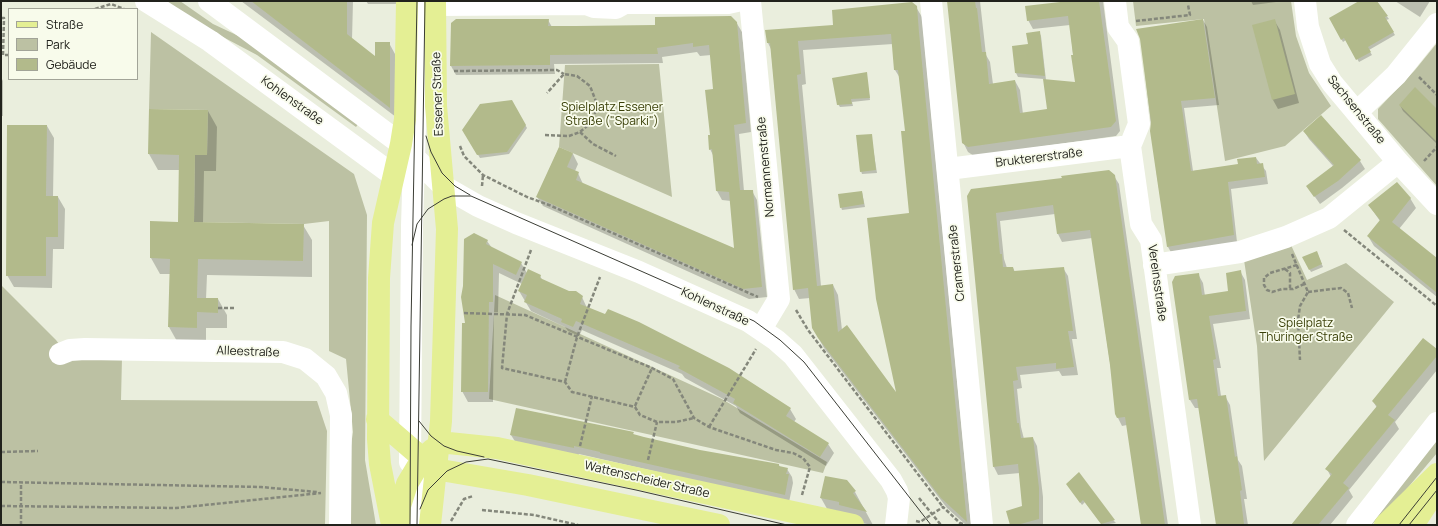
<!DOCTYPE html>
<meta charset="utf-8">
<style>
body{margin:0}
#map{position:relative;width:1438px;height:526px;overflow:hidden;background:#eaeedd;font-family:Manrope,sans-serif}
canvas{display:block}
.frame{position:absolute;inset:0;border:2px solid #21221c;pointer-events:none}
.legend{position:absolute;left:8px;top:8px;width:130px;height:72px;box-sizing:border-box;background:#f8fbeb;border:1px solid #a2a498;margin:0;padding:5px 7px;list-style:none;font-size:12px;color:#21221c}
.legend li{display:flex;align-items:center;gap:8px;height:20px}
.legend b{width:20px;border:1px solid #a2a498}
</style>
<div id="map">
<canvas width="1438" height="526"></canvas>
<div class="frame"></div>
<ul class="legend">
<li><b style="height:5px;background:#e4ef94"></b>Straße</li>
<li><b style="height:11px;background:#bcc1a3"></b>Park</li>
<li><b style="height:11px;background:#b2ba8b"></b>Gebäude</li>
</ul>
</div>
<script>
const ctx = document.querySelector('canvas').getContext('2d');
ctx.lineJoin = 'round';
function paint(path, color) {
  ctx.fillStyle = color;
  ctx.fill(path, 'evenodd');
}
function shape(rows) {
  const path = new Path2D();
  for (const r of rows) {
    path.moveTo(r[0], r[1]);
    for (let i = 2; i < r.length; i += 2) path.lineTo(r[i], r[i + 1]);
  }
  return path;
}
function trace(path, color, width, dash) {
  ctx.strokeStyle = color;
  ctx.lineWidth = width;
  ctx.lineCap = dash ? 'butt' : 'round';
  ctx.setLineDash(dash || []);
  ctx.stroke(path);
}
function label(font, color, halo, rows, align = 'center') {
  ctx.font = font + ' Manrope,sans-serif';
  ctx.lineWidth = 3.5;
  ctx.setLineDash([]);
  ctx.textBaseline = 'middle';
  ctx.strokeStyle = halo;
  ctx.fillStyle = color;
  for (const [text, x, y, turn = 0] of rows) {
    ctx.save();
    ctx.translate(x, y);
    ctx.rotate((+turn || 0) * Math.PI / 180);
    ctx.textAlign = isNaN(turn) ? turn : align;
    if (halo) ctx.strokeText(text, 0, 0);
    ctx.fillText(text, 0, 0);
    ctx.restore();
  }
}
paint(shape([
 [163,1,180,1,213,24,243,38,359,123,356,127,257,55,204,27],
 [1133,1,1291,1,1296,36,1309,73,1331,106,1285,146,1225,161,1204,19,1136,26],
 [151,32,354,174,367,215,365,460,376,525,348,525,349,459,353,432,346,359,329,351,329,221,304,224,194,222,195,155,207,155,208,110,149,109],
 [1437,43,1437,186,1378,119,1378,109,1415,70],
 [659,64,672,197,559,147,565,65],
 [1291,245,1307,280,1346,263,1394,302,1264,461,1257,346,1244,260],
 [1,285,56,340,70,359,122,358,121,400,317,401,327,431,325,525,1,525],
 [495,295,722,399,827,462,823,473,489,399],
 [1437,438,1437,453,1394,504,1371,525]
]), '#bcc1a3');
paint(shape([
 [241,1,353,1,352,40,376,58,389,43,395,54,396,117],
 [366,1,396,1,396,4,368,4],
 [948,1,980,1,986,55,990,62,993,84,1015,81,1020,90,1023,114,1048,110,1044,79,1018,77,1016,73,1029,45,1039,32,1041,36,1046,80,1076,83,1070,25,1033,29,1028,20,1067,1,1103,1,1120,131,1116,136,974,156,968,152,963,142],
 [1251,1,1276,1,1276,2,1253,5],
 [1361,1,1375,1,1389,19,1386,20,1395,35,1369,50,1372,55,1359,62,1346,40,1343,42,1330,19],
 [1395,1,1430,1,1420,17],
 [916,7,922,17,971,525,966,525,947,508,824,348,813,328,810,298,799,299,794,289,771,49,768,43],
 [893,44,895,70,900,78,906,132,910,214,898,397,842,330,838,295,833,285,821,286,802,85,806,84,803,50],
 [548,20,552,27,656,26,736,22,742,32,751,132,739,134,744,191,752,191,757,200,767,297,749,299,543,206,537,197,559,148,573,154,578,164,575,171,578,173,583,184,735,250,731,201,722,200,717,191,713,155,710,149,715,90,711,55,700,56,697,52,662,57,663,63,554,64,555,74,456,75,451,66],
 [1203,20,1207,27,1219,105,1184,108,1193,171,1239,165,1256,158,1266,171,1268,184,1231,189,1237,242,1172,254,1168,247,1157,176,1141,39],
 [1274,20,1280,30,1299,103,1278,109,1273,100],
 [866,73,870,100,852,102,853,106,840,107,838,104],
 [1,77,3,81,3,116,1,116],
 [511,101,527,128,509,154,480,158,463,130],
 [1400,105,1437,110,1437,144,1403,111],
 [150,110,208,111,217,127,216,171,204,171,203,223,303,225,312,240,312,277,207,275,206,299,218,299,227,315,227,328,206,328,206,343,178,343,169,327,170,274,160,274,151,258,151,222,179,223,180,170,158,170,149,154],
 [1321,117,1360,161,1365,169,1342,188,1320,204,1308,187,1333,166,1309,139,1304,131],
 [47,126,54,138,53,197,58,197,65,209,64,249,53,249,52,288,14,287,7,275],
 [871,135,877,173,862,174,861,171],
 [1114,176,1119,184,1168,525,1142,525,1127,425,1122,426,1118,418,1092,238,1062,242,1058,234,1055,214,1000,221,1004,259,1007,268,1013,268,1015,272,1063,268,1068,276,1077,339,1072,339,1078,375,1062,376,1059,371,1020,375,1022,388,1017,389,1021,427,1024,439,1033,438,1037,446,1043,497,1043,525,1011,525,1023,507,1020,473,998,475,994,467,968,196],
 [862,192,865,207,842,210,841,207],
 [1410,198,1416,208,1399,229,1437,259,1437,297,1374,246,1368,236,1380,221,1369,205],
 [487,241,492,248,521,263,527,273,540,276,543,281,582,297,587,308,728,369,790,409,796,419,794,422,828,444,834,453,826,466,740,413,736,406,685,378,682,374,582,330,579,336,568,331,565,327,531,311,519,291,522,284,499,273,498,312,494,312,493,402,468,402,462,391,466,324,462,297],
 [1318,255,1323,267,1311,272,1304,258],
 [1240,271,1245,280,1250,319,1213,324,1221,368,1217,368,1221,396,1225,396,1230,405,1238,460,1242,466,1247,499,1244,499,1248,525,1217,525,1199,408,1195,408,1190,400,1198,274,1203,283,1205,296,1229,292],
 [1437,351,1437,370,1395,422,1399,429,1349,490,1353,497,1330,525,1292,525,1331,477,1327,469,1377,408,1373,401],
 [633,433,634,436,700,451,779,465,780,467,787,469,792,477,793,483,789,502,579,454,578,456,516,443,511,435],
 [1078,474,1114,521,1116,523,1102,525,1085,502,1082,505,1069,487],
 [847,481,855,492,873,525,849,521,830,514,821,498]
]), '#0003');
paint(shape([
 [251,1,347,1,347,34,375,56,375,42,390,42,390,108],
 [947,1,975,1,976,8,977,8,982,52,986,52,989,84,1015,80,1020,113,1047,109,1043,79,1075,82,1071,55,1073,55,1068,16,1027,21,1025,6,1069,1,1099,1,1116,121,1111,127,968,147,962,143],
 [1359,1,1377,1,1388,16,1385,17,1394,32,1368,47,1371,52,1356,60,1344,38,1341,40,1329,18],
 [912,2,917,6,919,32,967,522,941,498,818,338,812,328,808,288,793,290,770,43,767,43,765,30,833,25,832,10],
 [891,34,894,70,898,70,905,131,901,131,909,213,867,218,876,299,896,392,847,325,838,332,833,284,817,286,797,75,801,74,798,41],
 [731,16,737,22,746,123,734,125,740,190,753,190,762,287,743,289,536,197,559,147,573,153,567,167,579,172,576,180,734,248,729,192,716,191,712,149,709,150,708,135,710,135,705,90,713,89,709,45,693,47,693,43,657,48,658,54,550,55,550,65,450,66,451,23,456,19,549,19,548,26,576,26,655,25,655,17],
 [1203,19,1215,98,1181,101,1191,171,1238,164,1237,159,1256,157,1257,164,1263,163,1265,177,1228,182,1234,235,1167,247,1150,131,1151,122,1140,39,1136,29],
 [1275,19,1295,94,1272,100,1252,25],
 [1040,31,1045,76,1015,73,1012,46,1028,44,1026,33],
 [867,72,870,98,851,99,852,104,837,105,832,78],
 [1415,87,1437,109,1437,142,1399,105],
 [512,100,526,125,507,152,477,155,462,130,480,104],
 [149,109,208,110,207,155,195,155,194,222,304,224,303,261,198,259,197,298,218,298,218,313,197,312,197,328,168,327,170,259,150,258,150,221,178,222,179,155,148,154],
 [1321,115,1361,160,1338,181,1314,197,1306,186,1334,165,1303,131],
 [7,125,47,125,46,196,58,196,58,237,46,237,46,276,6,276],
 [872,134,876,170,860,172,856,135],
 [1109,170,1115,175,1165,525,1141,525,1125,417,1117,418,1115,414,1110,365,1090,230,1057,234,1053,205,996,213,1000,254,1002,254,1003,267,1013,267,1014,271,1064,267,1073,331,1068,331,1074,367,1056,369,1056,363,1016,367,1018,380,1013,381,1017,423,1019,423,1021,438,1033,437,1039,488,1039,519,1017,525,1010,525,1006,511,1022,506,1018,464,993,467,967,196,971,189,1062,178,1061,176],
 [1397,182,1411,198,1392,222,1437,258,1437,293,1367,236,1380,220,1368,205],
 [862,191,864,204,840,208,838,194],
 [474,233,488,240,486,244,522,262,516,275,493,264,493,302,489,302,488,392,461,392,462,323,465,323,461,297,463,286,464,239],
 [1317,251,1322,264,1309,270,1302,257],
 [528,269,541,275,540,278,569,291,576,291,583,296,580,304,605,314,608,309,639,322,729,368,791,408,786,416,829,443,820,457,733,403,735,399,678,368,680,366,576,321,573,327,561,322,562,319,524,302,527,295,518,291],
 [1241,270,1246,311,1209,316,1216,359,1213,360,1218,396,1226,395,1235,457,1237,456,1242,490,1240,491,1244,524,1216,525,1197,399,1189,400,1172,282,1175,276,1199,273,1202,295,1228,291,1226,273],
 [1423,338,1437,349,1437,356,1388,415,1395,420,1343,483,1349,488,1318,525,1291,525,1332,474,1325,469,1377,406,1372,401],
 [516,408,634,432,633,434,644,437,700,450,779,464,779,466,788,468,786,474,789,474,785,495,600,453,600,452,574,446,574,448,510,435],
 [1079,472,1115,520,1101,524,1083,500,1080,503,1066,484],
 [825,476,847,480,856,491,853,493,867,512,839,505,839,502,820,498]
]), '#b2ba8b');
trace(shape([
 [95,9,111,4,124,9],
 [1,18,4,18,3,55,9,55],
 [1136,21,1190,15,1188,5],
 [454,71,557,70,564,74],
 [1419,77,1437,95],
 [580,132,593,144,616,156],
 [545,135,569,136,580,132,593,121,597,104,590,86,577,76,564,74,547,93],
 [460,146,464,156,483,175,527,197,549,205,758,297],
 [1424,161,1437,147],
 [482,186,483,175],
 [1344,230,1437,306],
 [531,250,507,314,502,368,565,382,572,392,635,407,640,415,657,422,676,422,694,418],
 [1292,254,1308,292,1300,306,1298,320,1300,360],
 [1297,265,1270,273,1264,278,1264,285,1267,290,1272,292,1282,289,1293,289,1304,284],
 [1285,269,1290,273,1290,288],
 [1308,292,1341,288,1348,293,1352,308],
 [218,308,234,308],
 [796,310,808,330,943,507],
 [464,313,525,315,652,368,673,379,694,418,709,427,776,450,793,453,803,458,810,467,802,495],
 [565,382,577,337,600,277],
 [635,406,652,368],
 [709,427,756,349],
 [580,446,592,396],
 [1,452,38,451],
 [648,460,657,422],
 [1,482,261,487,317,492],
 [919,498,941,525],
 [1,506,176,508,321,493],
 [482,510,534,515,578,525],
 [451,521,464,499,473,496],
 [916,521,920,522,943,507,960,523,963,524],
 [21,525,21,482]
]), '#84877b', 2.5, [4, 2]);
trace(shape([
 [146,1,210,41,393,175,412,179],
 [209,1,401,144,443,186,478,206,516,223,639,272,748,321,776,340,793,355,891,480,897,491,899,498,896,525],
 [750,1,779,299,761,329],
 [931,1,982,525],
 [1115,1,1118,27,1128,41,1139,124,1130,146,1141,224,1151,240,1190,525],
 [1305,1,1308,27,1320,64,1332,83,1398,162,1437,204],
 [436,5,586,4,594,7,616,8,625,3,728,3,737,1],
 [423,110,425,1],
 [1357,112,1396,75,1437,24],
 [948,169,1130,146],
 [1154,265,1240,252,1286,237,1329,218,1398,162],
 [60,354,70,350,85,349,283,352,305,359,326,376,336,393,341,415,340,525],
 [410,462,412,226,416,94],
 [417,525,418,458],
 [1357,525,1437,423]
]), '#fff', 22);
trace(shape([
 [377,419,435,469,528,485,719,525],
 [439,442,497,448,853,525],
 [392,525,380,464,378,439,379,278,383,223,401,144,405,119,407,1],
 [399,525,400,506,407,484,422,459,433,449],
 [430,525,441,421,447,229,436,106,435,1],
 [1385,525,1437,474],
 [1413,525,1437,489]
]), '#e4ef94', 22);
trace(shape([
 [426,136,431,152,442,173,455,186,470,195],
 [412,245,417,224,428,209,444,199,452,196,471,196,754,321,780,340,804,362,931,525],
 [419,421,431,436,444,446,457,451,484,457],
 [420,509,428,490,447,471,466,462,488,459,636,490,787,525],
 [410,525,411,326,417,1],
 [417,525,425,1],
 [1399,525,1437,477],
 [1409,525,1437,490]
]), '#3b3d35', 1);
label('12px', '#21221c', '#f8fbeb', [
 ["Essener Straße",438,94,-92],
 ["Kohlenstraße",292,101,36],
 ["Sachsenstraße",1356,110,51],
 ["Bruktererstraße",1039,158,-7],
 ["Normannenstraße",766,167,-95],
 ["Cramerstraße",957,263,-96],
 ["Vereinsstraße",1157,283,82],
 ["Kohlenstraße",715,307,25],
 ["Alleestraße",248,352,2],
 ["Wattenscheider Straße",647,480,13]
]);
label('12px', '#393f07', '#f8fbeb', [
 ["Spielplatz Essener",612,108],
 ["Straße (\"Sparki\")",612,122],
 ["Spielplatz",1306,324],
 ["Thüringer Straße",1306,338]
]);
</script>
